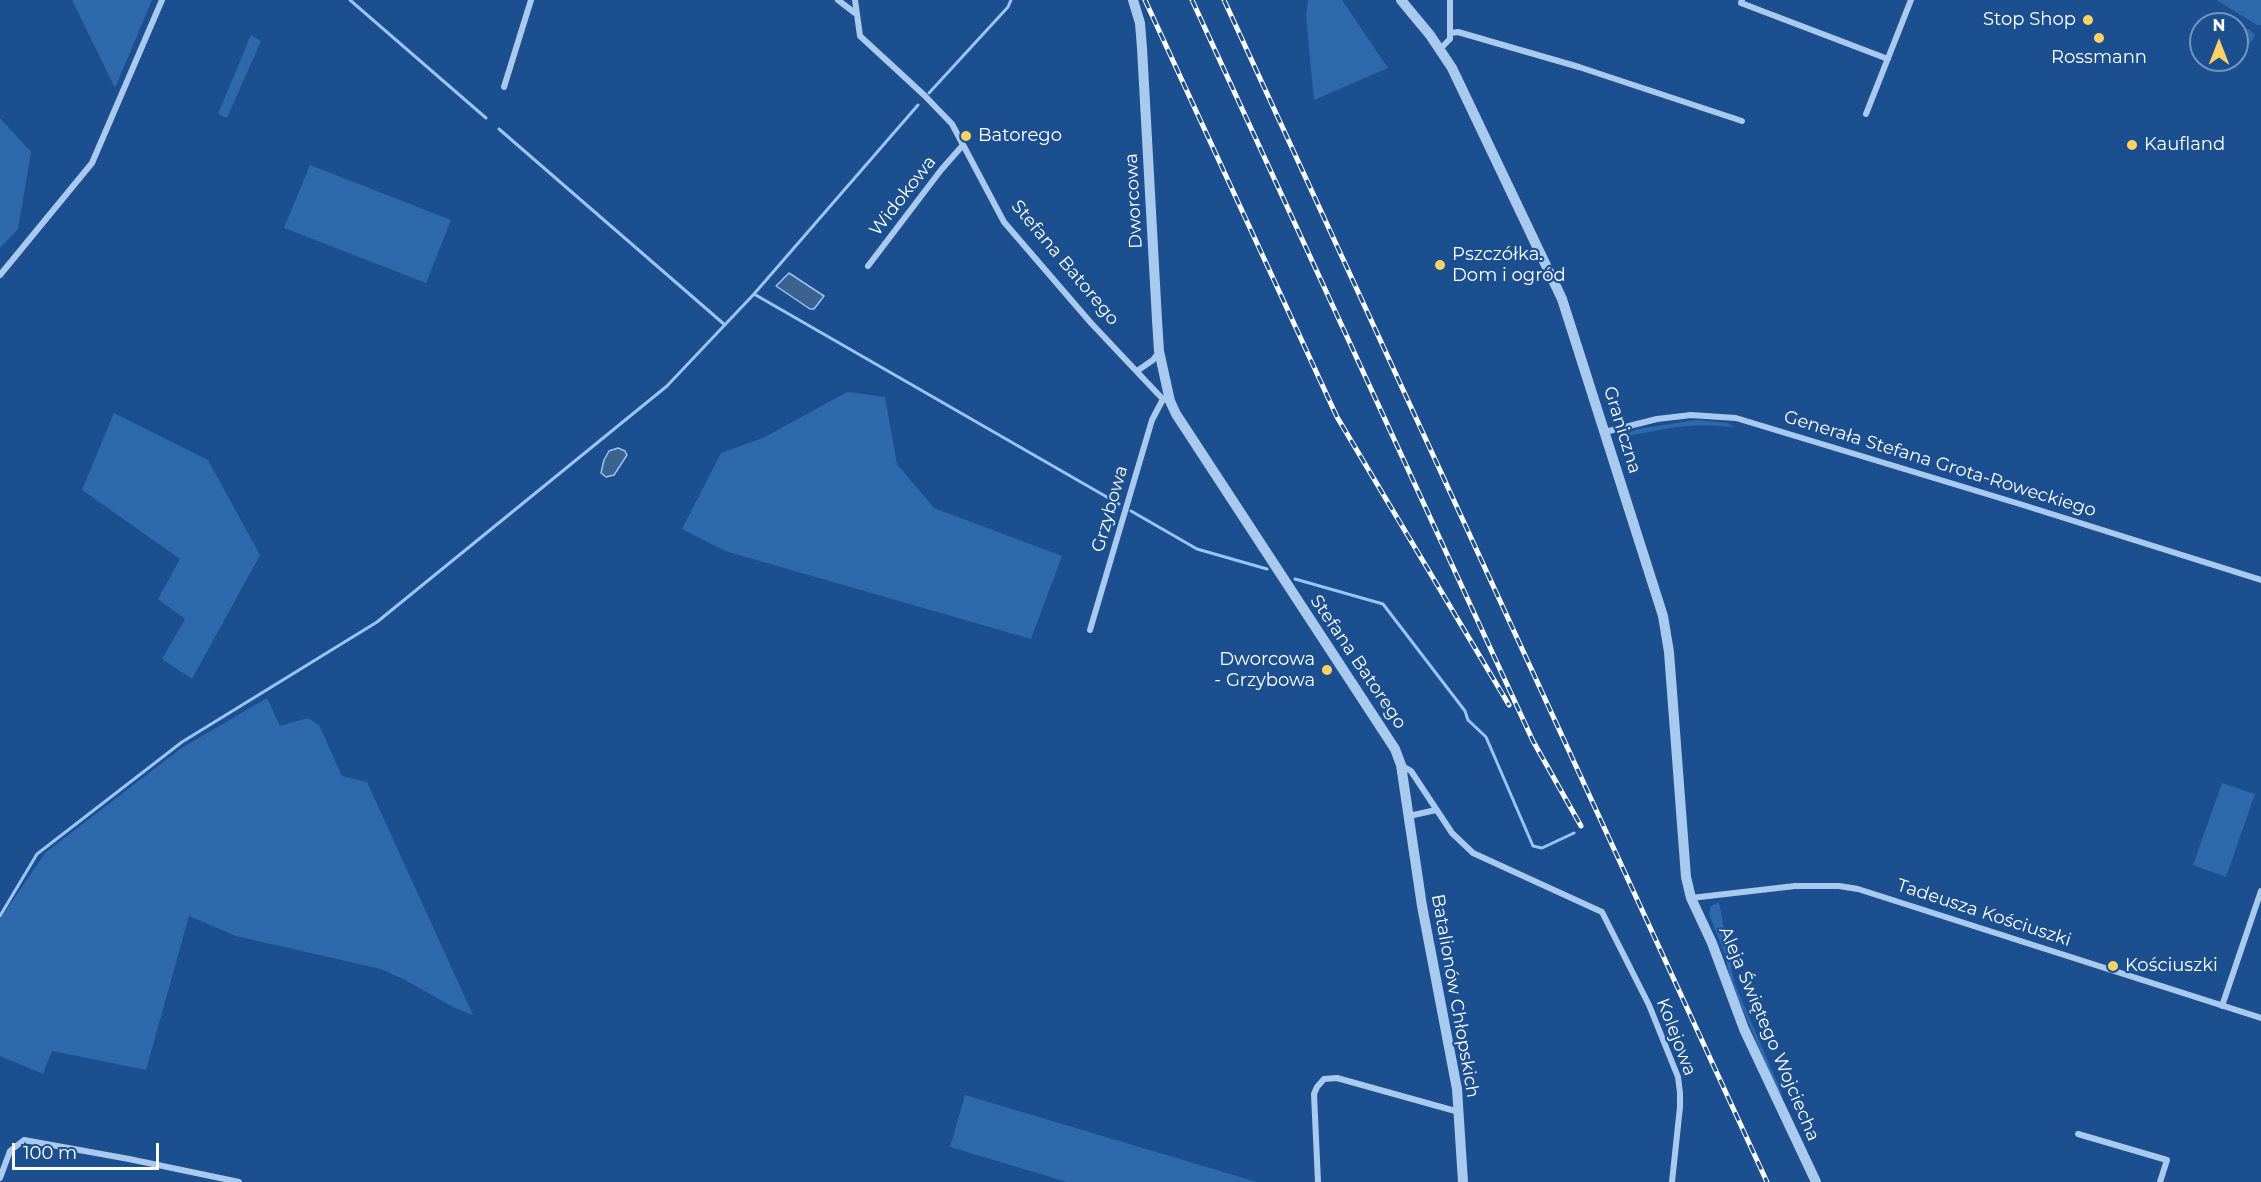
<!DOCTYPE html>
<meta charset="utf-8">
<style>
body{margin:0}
#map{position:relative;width:2261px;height:1182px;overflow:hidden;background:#1b4f8f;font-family:Montserrat,sans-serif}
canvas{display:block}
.north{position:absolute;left:2189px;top:12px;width:60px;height:60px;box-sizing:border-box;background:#1b4f8f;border:2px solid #7695bc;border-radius:50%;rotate:0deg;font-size:16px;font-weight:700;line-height:24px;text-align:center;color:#fff}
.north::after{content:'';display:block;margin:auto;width:21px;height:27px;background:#ffd166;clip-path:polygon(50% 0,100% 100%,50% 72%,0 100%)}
.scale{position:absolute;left:12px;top:1143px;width:147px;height:27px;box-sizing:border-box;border:3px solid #fff;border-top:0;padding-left:8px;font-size:18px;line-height:21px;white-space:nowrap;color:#fff;-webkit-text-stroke:4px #1b4f8f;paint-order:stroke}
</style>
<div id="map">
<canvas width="2261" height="1182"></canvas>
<div class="north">N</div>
<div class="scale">100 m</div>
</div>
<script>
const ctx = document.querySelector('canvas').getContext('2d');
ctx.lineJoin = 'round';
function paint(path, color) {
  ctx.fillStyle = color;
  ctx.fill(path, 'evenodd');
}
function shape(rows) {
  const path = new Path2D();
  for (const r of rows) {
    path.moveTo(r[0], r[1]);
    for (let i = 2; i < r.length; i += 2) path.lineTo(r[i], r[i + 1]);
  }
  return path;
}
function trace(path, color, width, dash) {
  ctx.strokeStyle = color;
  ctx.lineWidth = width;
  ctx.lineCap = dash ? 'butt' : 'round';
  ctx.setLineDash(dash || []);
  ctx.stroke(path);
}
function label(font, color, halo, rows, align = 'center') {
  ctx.font = font + ' Montserrat,sans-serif';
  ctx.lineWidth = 4.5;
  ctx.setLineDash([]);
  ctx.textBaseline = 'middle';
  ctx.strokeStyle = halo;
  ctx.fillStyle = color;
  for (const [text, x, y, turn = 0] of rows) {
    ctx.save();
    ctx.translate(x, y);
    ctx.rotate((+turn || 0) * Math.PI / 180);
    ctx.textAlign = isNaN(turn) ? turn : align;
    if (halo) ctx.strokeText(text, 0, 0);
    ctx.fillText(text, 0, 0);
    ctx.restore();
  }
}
paint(shape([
 [72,0,152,0,115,88],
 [1308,0,1342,0,1388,68,1314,100,1306,17],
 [2216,0,2261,0,2261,25,2257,25],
 [2242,29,2249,29,2255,35,2237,65,2233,66,2220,60,2237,60,2237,30],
 [251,35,261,41,227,118,218,114],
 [0,118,31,152,18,229,0,248],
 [310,165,451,220,426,283,284,228],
 [847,392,885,397,897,464,934,508,1062,556,1031,639,725,551,682,529,721,453,763,438],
 [114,413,208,460,260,555,192,679,162,659,185,619,158,599,180,559,82,490],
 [1696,420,1727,423,1735,427,1704,425,1676,427,1627,436,1628,433,1638,429],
 [267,698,280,726,308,718,319,725,342,776,367,782,473,1015,453,1007,405,980,381,969,236,936,189,916,146,1070,52,1051,43,1074,0,1056,0,919,45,853,180,749],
 [2222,783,2255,794,2226,877,2193,865],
 [1719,902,1734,982,1783,1096,1779,1092,1765,1062,1731,982,1725,955,1709,914,1711,906],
 [965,1095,1257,1182,1067,1182,950,1147]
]), '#2e69ad');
const water = shape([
 [789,273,824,296,814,309,810,309,776,286,789,273],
 [618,448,625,451,627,455,614,475,606,477,601,473,604,460,609,451,618,448]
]);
paint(water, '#3c6290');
trace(water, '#9cc4f0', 1.5);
trace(shape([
 [350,0,486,118],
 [929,93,1008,7,1011,0],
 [499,129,725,325],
 [754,294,918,105],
 [1131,511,1197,549,1267,569],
 [1295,579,1383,604,1465,711,1468,720,1486,737,1533,846,1542,848,1574,833],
 [0,916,37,854,50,844,182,742,377,622,667,386,754,294,1119,504]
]), '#9cc4f0', 3);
trace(shape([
 [838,0,855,13],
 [855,0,860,36,924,95,952,124,1004,222,1091,323,1157,393,1163,399,1170,401],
 [1742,0,1741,3,1888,59],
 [1451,33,1458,32,1579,67,1742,121],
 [1440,49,1450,39,1450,0],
 [504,87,531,0],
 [1866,114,1911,0],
 [868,266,941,170,963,145],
 [0,275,92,163,162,0],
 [1137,371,1153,360,1159,352],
 [1605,432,1657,419,1691,415,1736,418,2023,505,2261,580],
 [1090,630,1152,420,1163,399],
 [1401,765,1411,771,1452,833,1473,853,1602,912,1649,1005,1678,1077,1680,1093,1680,1107,1672,1182],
 [1409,816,1436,810],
 [1691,898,1795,886,1839,886,1858,889,2261,1018],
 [2222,1006,2261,891],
 [2078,1134,2167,1160,2160,1182],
 [0,1178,10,1151,24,1140,129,1159,239,1182],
 [1318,1182,1314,1094,1317,1087,1324,1079,1337,1078,1459,1112]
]), '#a9c9ee', 6);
trace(shape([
 [1133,0,1140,23,1142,48,1157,320,1159,351,1170,401,1176,414,1395,749,1401,765,1422,906,1457,1089,1463,1182],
 [1401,0,1430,35,1452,68,1562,299,1663,616,1669,652,1686,877,1691,898,1712,943,1744,1029,1816,1182]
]), '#a9c9ee', 10);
const rail = shape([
 [1145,0,1337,417,1509,705],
 [1192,0,1533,741,1581,826],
 [1224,0,1767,1182]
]);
trace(rail, '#fff', 5);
trace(rail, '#1b4f8f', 3, [9]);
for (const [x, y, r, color] of [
 [2088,20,6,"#ffd166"],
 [2099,38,6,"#ffd166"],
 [966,136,6,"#ffd166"],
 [2132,145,6,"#ffd166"],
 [1440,265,6,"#ffd166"],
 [1327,670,6,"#ffd166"],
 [2113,966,6,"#ffd166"]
]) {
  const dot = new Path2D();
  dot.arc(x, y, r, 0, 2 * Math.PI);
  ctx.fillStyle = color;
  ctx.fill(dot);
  trace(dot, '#1b4f8f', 2);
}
label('18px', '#fff', '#1b4f8f', [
 ["Stop Shop",2076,20,"right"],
 ["Rossmann",2099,58,"center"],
 ["Batorego",978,136],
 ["Kaufland",2144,145],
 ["Pszczółka.",1452,255],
 ["Dom i ogród",1452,276],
 ["Dworcowa",1315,660,"right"],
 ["- Grzybowa",1315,681,"right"],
 ["Kościuszki",2125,966]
], 'left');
label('18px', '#fff', '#1b4f8f', [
 ["Widokowa",903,196,-52],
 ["Dworcowa",1134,201,-93],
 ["Stefana Batorego",1065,263,50],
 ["Graniczna",1622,430,73],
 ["Generała Stefana Grota-Roweckiego",1940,464,17],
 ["Grzybowa",1110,509,-74],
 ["Stefana Batorego",1358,662,56],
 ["Tadeusza Kościuszki",1984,913,18],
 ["Batalionów Chłopskich",1455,996,80],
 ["Aleja Świętego Wojciecha",1769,1034,67],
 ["Kolejowa",1676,1037,69]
]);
</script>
